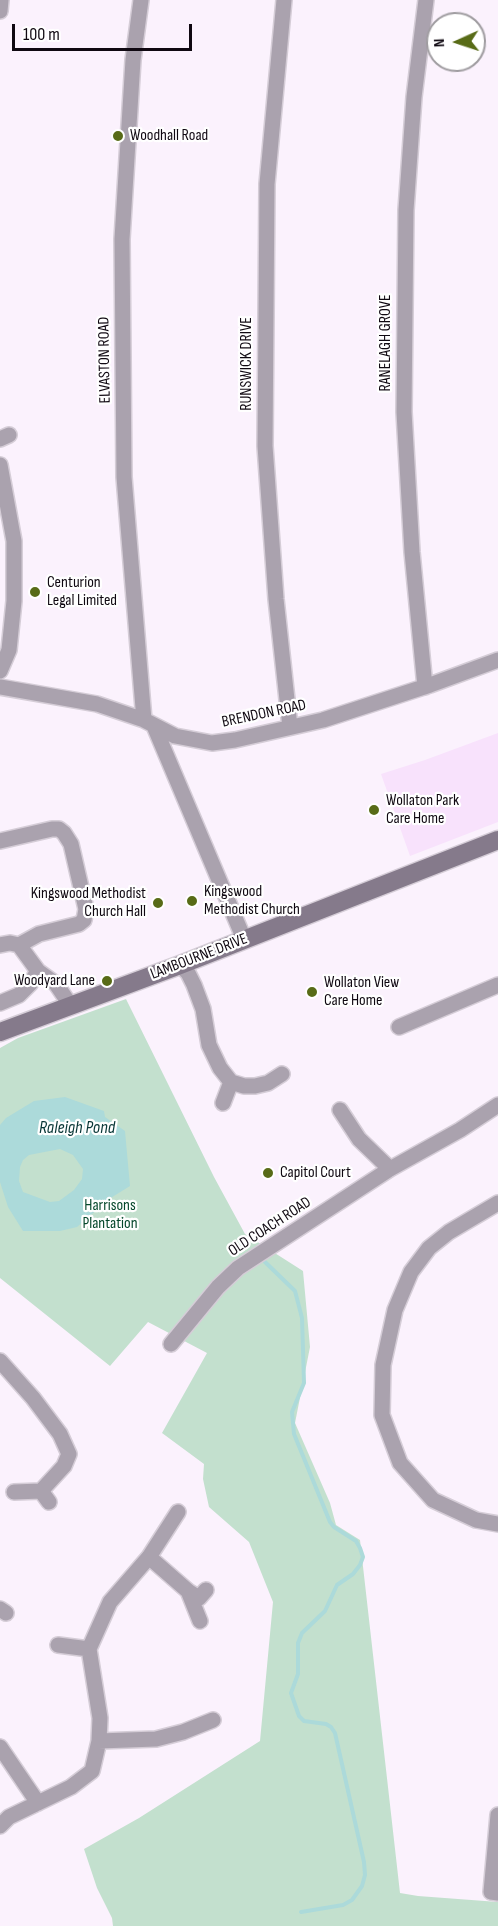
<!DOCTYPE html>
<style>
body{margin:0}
#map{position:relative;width:498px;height:1926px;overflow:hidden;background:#fbf2fd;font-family:"Sofia Sans Condensed",sans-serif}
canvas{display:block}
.north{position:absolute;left:426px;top:12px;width:60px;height:60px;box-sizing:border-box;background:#fff;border:2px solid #9f9ca0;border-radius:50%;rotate:267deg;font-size:16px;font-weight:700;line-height:24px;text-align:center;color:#0f0811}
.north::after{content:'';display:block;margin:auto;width:21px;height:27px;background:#586b17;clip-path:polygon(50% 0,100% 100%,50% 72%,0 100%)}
.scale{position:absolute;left:12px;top:24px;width:180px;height:27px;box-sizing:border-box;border:3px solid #0f0811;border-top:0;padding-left:8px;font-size:18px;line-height:21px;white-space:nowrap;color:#0f0811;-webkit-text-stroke:4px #fff;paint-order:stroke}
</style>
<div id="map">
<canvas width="498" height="1926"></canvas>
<div class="north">N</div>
<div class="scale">100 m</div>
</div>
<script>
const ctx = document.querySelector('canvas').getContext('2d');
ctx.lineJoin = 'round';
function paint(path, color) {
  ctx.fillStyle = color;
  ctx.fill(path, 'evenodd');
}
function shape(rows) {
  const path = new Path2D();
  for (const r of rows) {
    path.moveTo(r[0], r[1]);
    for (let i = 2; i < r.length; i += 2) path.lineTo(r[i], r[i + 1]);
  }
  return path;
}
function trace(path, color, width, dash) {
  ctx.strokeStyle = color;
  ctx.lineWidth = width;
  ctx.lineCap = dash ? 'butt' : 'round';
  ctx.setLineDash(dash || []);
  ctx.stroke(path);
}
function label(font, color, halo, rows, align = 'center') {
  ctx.font = font + ' "Sofia Sans Condensed",sans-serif';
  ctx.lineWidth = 4.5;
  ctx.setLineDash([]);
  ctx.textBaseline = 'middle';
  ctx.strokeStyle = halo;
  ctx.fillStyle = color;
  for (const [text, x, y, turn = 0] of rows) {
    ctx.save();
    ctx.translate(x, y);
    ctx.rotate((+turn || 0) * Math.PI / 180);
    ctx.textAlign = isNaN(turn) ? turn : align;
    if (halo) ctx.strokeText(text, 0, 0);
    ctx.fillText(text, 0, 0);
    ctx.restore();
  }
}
paint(shape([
 [498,733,498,822,410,856,381,774,425,760]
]), '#f8e2fc');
paint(shape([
 [126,999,214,1177,245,1234,303,1271,310,1347,295,1423,330,1503,336,1525,360,1540,400,1893,418,1896,498,1902,498,1926,113,1926,112,1918,97,1888,84,1849,139,1818,260,1741,273,1602,249,1542,209,1507,203,1479,204,1464,162,1433,207,1353,148,1322,110,1366,0,1278,0,1048,18,1038]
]), '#c3e0ce');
paint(shape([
 [65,1097,104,1111,105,1117,125,1131,130,1186,109,1199,77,1227,60,1231,23,1231,8,1207,0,1182,0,1125,6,1118,34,1101],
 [60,1149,73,1155,83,1169,82,1179,74,1190,59,1201,50,1202,23,1192,19,1181,20,1167,23,1160,29,1155]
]), '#acdada');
trace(shape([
 [265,1262,295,1291,302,1318,304,1383,292,1412,294,1434,330,1522,334,1527,356,1541,360,1548,363,1557,360,1565,353,1574,337,1585,325,1611,302,1633,298,1643,298,1674,291,1693,299,1716,304,1721,326,1724,331,1727,335,1733,364,1862,365,1875,362,1886,352,1900,343,1905,301,1912]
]), '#acdada', 4);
const street = shape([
 [141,0,133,60,122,239,124,477,144,720],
 [284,0,267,184,265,446,276,599,290,727],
 [0,11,1,0],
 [0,439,9,435],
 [0,465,14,541,14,601,9,650,0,671],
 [0,687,97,704,144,720,175,736,212,743,235,740,323,720,430,685,498,660],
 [425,687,412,552,404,412,406,210,414,97,426,0],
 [154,726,244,939],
 [0,841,52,829,59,829,64,833,71,844,86,909,84,920,79,924,39,934,19,945],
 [0,945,10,943,19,945,38,971],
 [180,965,188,973,194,985,203,1009,209,1045,220,1068,231,1082,244,1086,255,1086,268,1083,282,1074],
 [0,1003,19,995,30,984,38,971,56,984,71,1006],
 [399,1027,498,985],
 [223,1103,231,1082],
 [340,1110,359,1139,390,1169],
 [498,1203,449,1232,429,1248,411,1272,395,1310,383,1365,382,1415,400,1463,433,1500,476,1520,498,1524],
 [171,1344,218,1287,238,1268,390,1169,460,1130,498,1105],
 [0,1361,33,1398,60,1434,69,1454,64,1466,41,1491],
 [14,1492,41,1491,49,1502],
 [149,1557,188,1591,200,1621],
 [188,1591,199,1598,206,1590],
 [0,1609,6,1613],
 [58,1645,89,1649],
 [99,1741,156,1739,183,1732,213,1720],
 [0,1747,38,1803],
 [498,1815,491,1892,498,1893],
 [0,1826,9,1817,71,1787,92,1771,99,1741,100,1718,89,1649,110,1602,149,1557,178,1512]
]);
const secondary = shape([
 [0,1032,180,965,498,840]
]);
trace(street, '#d5cdd7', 18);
trace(secondary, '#d5cdd7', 21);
trace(street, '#aaa2ae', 15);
trace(secondary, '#857a8b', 18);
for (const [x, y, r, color] of [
 [118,136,6,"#586b17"],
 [35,592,6,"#586b17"],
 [374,810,6,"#586b17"],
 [192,901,6,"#586b17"],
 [158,903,6,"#586b17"],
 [107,981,6,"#586b17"],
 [312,992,6,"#586b17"],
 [268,1173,6,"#586b17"]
]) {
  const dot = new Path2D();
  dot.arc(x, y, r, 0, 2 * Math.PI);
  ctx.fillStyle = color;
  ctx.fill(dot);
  trace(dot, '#fff', 2);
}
label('16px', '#0f0811', '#fff', [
 ["Woodhall Road",130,136],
 ["Centurion",47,583],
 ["Legal Limited",47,601],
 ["Wollaton Park",386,801],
 ["Care Home",386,819],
 ["Kingswood",204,892],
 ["Methodist Church",204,910],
 ["Kingswood Methodist",146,894,"right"],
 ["Church Hall",146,912,"right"],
 ["Woodyard Lane",95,981,"right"],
 ["Wollaton View",324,983],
 ["Care Home",324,1001],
 ["Capitol Court",280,1173]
], 'left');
label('16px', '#0f0811', '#fff', [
 ["RANELAGH GROVE",386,343,-90],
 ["ELVASTON ROAD",105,360,-91],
 ["RUNSWICK DRIVE",247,364,-90],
 ["BRENDON ROAD",264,714,-12],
 ["LAMBOURNE DRIVE",199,957,-21],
 ["OLD COACH ROAD",270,1227,-33]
]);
label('16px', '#05472b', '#fff', [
 ["Harrisons",110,1206],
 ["Plantation",110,1224]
]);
label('italic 18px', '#093737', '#fff', [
 ["Raleigh Pond",77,1128]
]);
</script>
